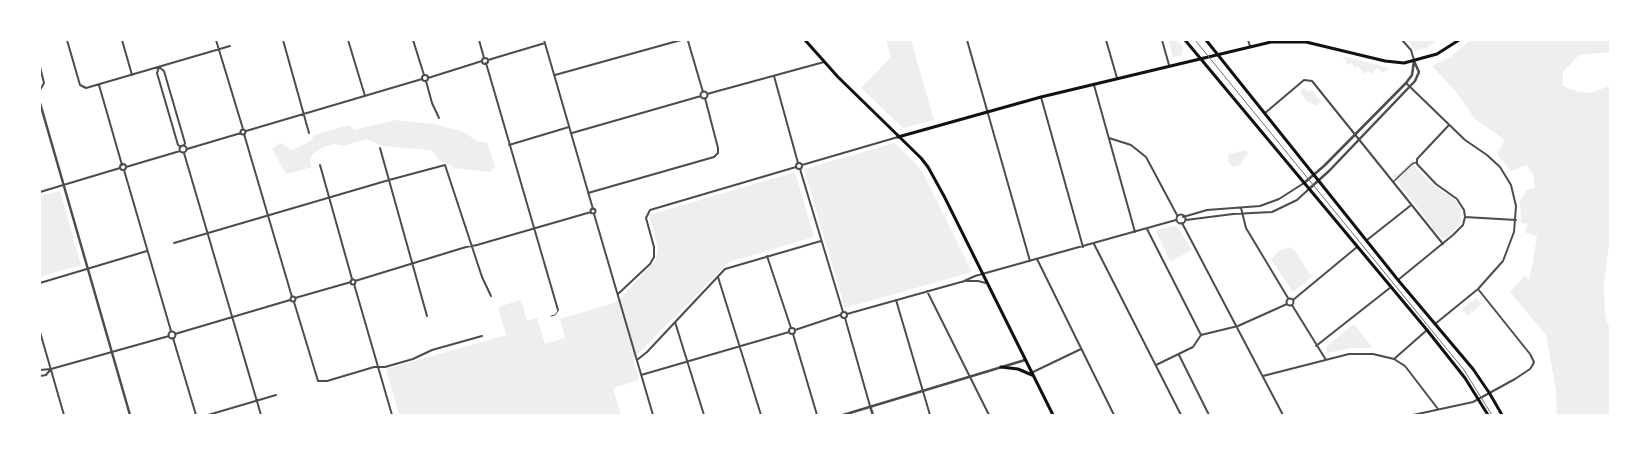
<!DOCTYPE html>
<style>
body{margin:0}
#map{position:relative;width:1650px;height:455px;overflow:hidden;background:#fff;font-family:Overpass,sans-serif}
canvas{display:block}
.frame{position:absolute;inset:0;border:41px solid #fff;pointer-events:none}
</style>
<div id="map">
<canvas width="1650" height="455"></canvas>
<div class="frame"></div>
</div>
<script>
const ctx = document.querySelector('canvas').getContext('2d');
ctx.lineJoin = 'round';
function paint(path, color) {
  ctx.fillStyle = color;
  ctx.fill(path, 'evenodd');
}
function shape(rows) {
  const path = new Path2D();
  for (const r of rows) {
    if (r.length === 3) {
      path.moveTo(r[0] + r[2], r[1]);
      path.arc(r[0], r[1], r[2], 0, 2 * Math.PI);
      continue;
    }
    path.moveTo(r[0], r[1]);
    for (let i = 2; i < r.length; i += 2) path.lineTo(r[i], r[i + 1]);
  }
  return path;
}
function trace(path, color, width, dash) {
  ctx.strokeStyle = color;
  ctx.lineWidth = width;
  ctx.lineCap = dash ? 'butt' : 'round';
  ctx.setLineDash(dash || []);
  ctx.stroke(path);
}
paint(shape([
 [886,40,911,40,934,120,903,128,861,88,891,57],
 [1170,40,1177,40,1183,47,1182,55,1173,57,1169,43],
 [1407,40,1437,40,1428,47,1415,51],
 [1470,40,1610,40,1610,52,1579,55,1563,72,1563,86,1578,92,1589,93,1610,86,1610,236,1604,285,1605,316,1610,330,1610,415,1557,415,1556,390,1546,335,1510,292,1525,275,1529,280,1531,272,1537,236,1524,232,1528,224,1521,223,1520,199,1522,199,1526,190,1535,188,1533,174,1527,165,1511,171,1497,154,1505,140,1475,119,1457,93,1432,66,1451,57],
 [1343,56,1389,68,1389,69,1383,73,1377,68,1371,74,1368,71,1365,74,1358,66,1355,68,1351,63,1348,65],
 [1304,88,1308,92,1312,90,1321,102,1315,106,1310,102,1308,102,1300,92],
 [395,120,433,124,461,131,478,141,487,143,495,166,491,172,455,168,438,159,431,150,383,146,366,139,344,146,333,144,324,147,313,154,310,161,312,167,286,174,272,149,280,143,292,150,311,141,314,135,349,125,354,130],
 [895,143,916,164,923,173,972,272,845,308,804,169],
 [1246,150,1248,154,1239,166,1233,167,1228,161,1229,154],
 [1415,157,1413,161,1414,166,1435,187,1453,197,1461,209,1460,225,1446,238,1441,238,1433,228,1392,174,1399,174],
 [795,172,814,237,729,262,633,359,639,380,613,388,621,415,399,415,386,369,506,335,498,307,521,300,527,321,537,318,545,344,565,338,560,319,617,302,656,260,658,247,649,215],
 [60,191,81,265,40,277,40,196],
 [1175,226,1178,228,1192,250,1170,262,1156,232,1159,229],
 [1290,247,1295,251,1309,273,1313,276,1293,292,1271,259,1279,251],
 [1476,298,1482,304,1467,316,1462,309],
 [1354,324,1373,348,1352,348,1327,353,1326,347]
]), '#eee');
trace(shape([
 [551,316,555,315,558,311]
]), '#4c4c4c', 1);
trace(shape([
 [1393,182,1412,164,1417,162]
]), '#4c4c4c', 1.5);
trace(shape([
 [67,40,80,85,86,88,230,46],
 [122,40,132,75],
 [216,40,243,129],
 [283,40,309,133],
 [348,40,365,96],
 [413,40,424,75],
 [479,40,484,58],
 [544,40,593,209],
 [685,40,691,40],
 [967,40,1030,261],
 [1106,40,1117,78],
 [1162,40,1169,65],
 [1248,40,1250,46],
 [1402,40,1411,50,1414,60],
 [688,41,703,92],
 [485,61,3],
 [488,60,545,43],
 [486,63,558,310],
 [40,67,44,83,40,90],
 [425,78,3],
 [555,75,681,40],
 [774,76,798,163],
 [428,78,482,61],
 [426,81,432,103,439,118],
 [1406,83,1465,140,1487,155,1500,167,1511,185,1516,206,1514,232,1503,261,1478,289,1435,324],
 [99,85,122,165],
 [1094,85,1135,232],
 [704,95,3.5],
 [707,94,824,62],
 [1041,97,1083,247],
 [1265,113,1304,80,1312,81,1443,244],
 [1449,125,1417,159,1417,164,1436,184,1457,199,1464,210,1465,217],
 [243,132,2.5],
 [246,131,422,79],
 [572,133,701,96],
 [244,134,292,297],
 [1109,138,1131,145,1146,157,1177,215],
 [509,145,569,127],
 [183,149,3.5],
 [181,147,178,145,157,73,159,67,164,71,185,143,184,146],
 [380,148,427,316],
 [187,149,241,133],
 [184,153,261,415],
 [799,166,3],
 [123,167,3],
 [320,165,352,279],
 [802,165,898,137],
 [126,167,180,151],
 [800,169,843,312],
 [124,170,171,331],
 [40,192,120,168],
 [588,193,714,157,718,153,718,148,705,98],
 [1241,208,1246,228,1288,298],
 [593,211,2.5],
 [594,214,653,415],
 [1181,219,4.5],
 [1183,217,1207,210,1260,206,1279,199,1304,183],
 [1186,220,1233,214,1272,212,1297,200,1309,189],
 [1182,223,1283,415],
 [1147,229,1201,335],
 [1367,240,1410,206],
 [174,243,389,180,445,165,482,277,491,296],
 [1094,244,1181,415],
 [767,256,791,328],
 [1037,259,1114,415],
 [718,277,761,415],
 [353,282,2.5],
 [1398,280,1453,235,1463,225,1465,217,1516,220],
 [355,281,466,247,477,245,591,212],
 [966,281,978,281,986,283],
 [962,282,975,276,1176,220],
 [40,283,147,251],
 [354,284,392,415],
 [927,291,989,415],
 [618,294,650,264,654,257,654,247,646,218,650,210,796,167],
 [293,299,2.5],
 [295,298,351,282],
 [1290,302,3.5],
 [896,300,930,415],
 [1293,300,1357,247],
 [294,302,318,381,327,381,374,367,385,367,413,359,432,350,482,336],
 [1292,305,1326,360],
 [844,315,3],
 [847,314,961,282],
 [845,318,870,406],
 [675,322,704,415],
 [792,331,3],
 [795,330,840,315],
 [172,335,3.5],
 [40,332,64,415],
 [175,334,290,300],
 [793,334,817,415],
 [1201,335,1238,326,1287,304],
 [173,338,196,415],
 [1316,346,1391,287],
 [1179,355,1209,415],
 [1394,359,1427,330],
 [637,360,647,352,725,269,821,241],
 [1156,365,1193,347,1201,335],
 [40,370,51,369],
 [1031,373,1081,349],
 [641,375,789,332],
 [40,376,46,375,51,369,169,336],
 [1263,376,1349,354,1373,354,1394,359,1405,366,1438,409],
 [208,415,276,395],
 [1413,415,1473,402,1515,379,1530,369,1532,366,1534,362,1530,354,1478,289]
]), '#4c4c4c', 2);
trace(shape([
 [40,103,130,415],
 [1304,183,1324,166,1406,83,1412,75,1414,61],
 [1309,189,1329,171,1415,81,1419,72,1414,61],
 [870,406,873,415],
 [843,415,1025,360]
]), '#4c4c4c', 2.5);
trace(shape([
 [1185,40,1427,330,1465,378,1488,415],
 [1206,40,1398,280,1473,369,1490,394,1502,415],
 [898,137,1041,97,1271,42,1306,42,1385,61,1404,63,1437,54,1459,40]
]), '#111', 3);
trace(shape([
 [805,40,838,77,921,158,928,167,944,196,1053,415],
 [1001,367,1018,369,1032,375]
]), '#111', 3);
trace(shape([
 [1195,40,1464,370,1492,415]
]), '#707070', 1);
</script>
